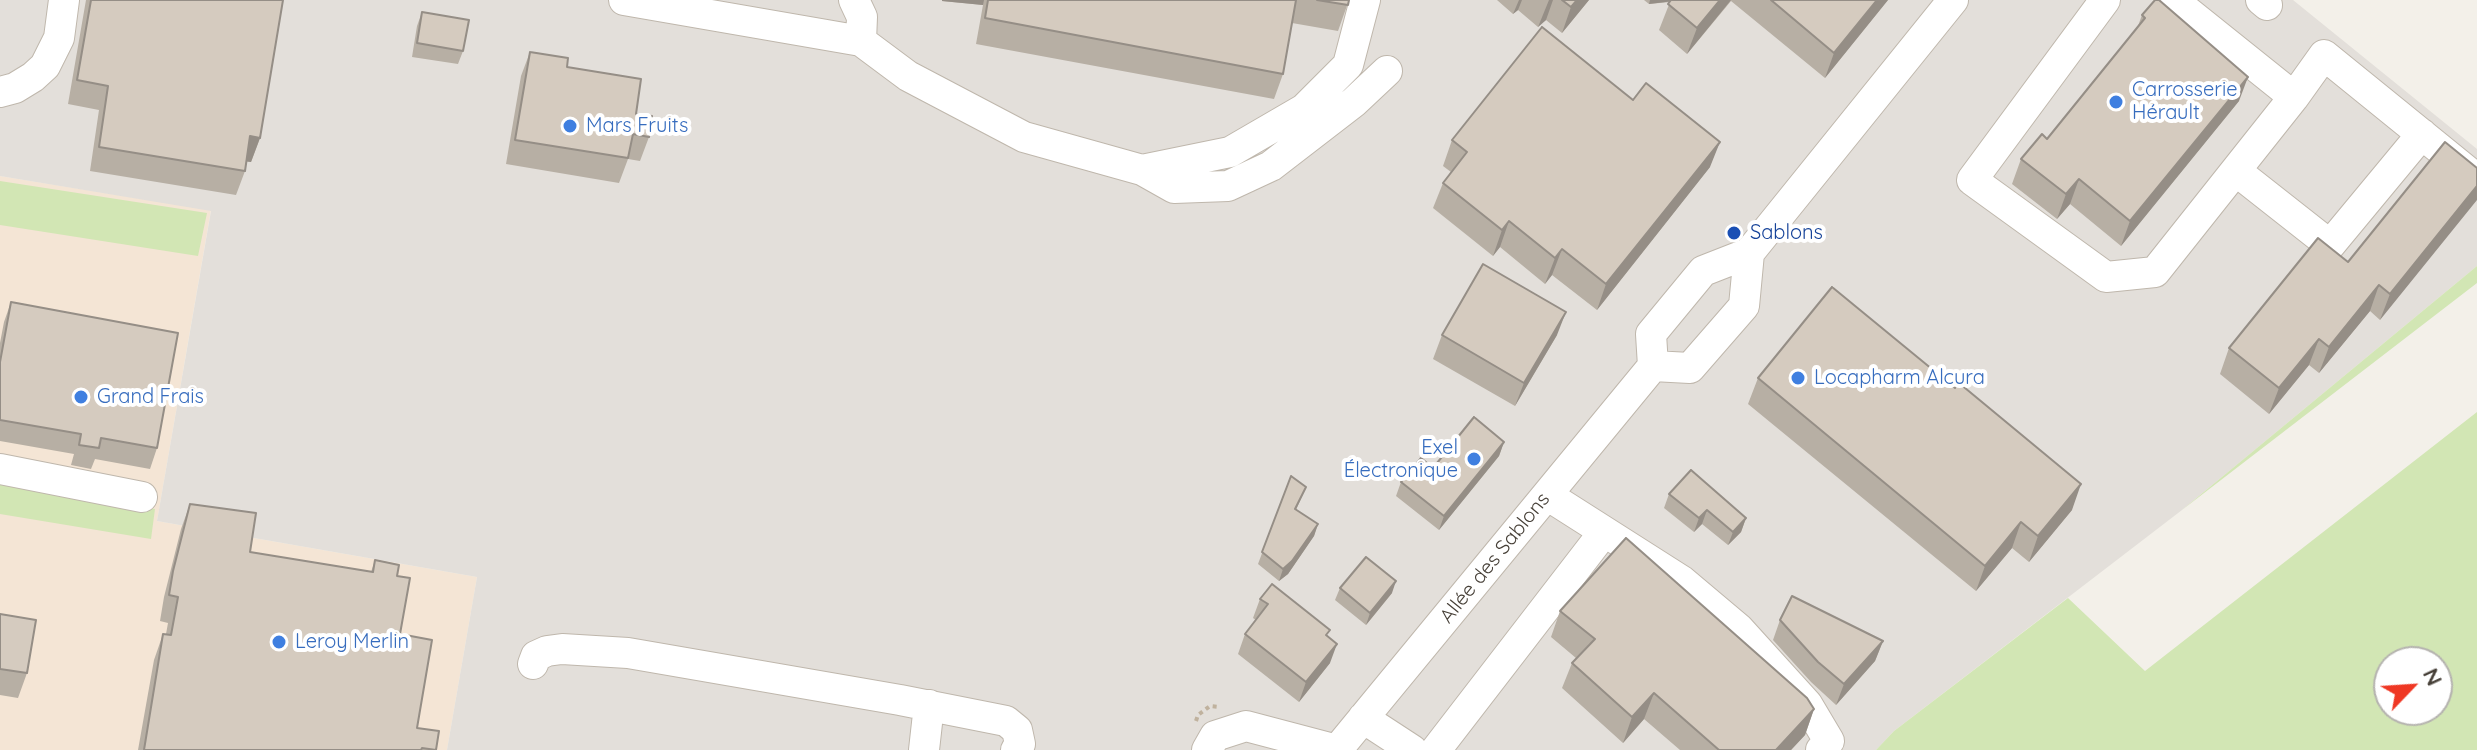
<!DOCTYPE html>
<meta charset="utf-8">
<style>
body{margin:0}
#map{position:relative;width:2477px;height:750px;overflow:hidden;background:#f3f0e9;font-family:Quicksand,sans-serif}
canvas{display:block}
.north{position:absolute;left:2373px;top:646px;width:80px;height:80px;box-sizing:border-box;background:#fff;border:2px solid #b5b3af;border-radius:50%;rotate:65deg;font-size:22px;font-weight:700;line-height:32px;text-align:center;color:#474038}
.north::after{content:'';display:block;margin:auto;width:28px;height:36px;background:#ef3824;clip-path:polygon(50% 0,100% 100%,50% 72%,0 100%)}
</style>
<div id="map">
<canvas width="2477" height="750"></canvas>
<div class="north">N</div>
</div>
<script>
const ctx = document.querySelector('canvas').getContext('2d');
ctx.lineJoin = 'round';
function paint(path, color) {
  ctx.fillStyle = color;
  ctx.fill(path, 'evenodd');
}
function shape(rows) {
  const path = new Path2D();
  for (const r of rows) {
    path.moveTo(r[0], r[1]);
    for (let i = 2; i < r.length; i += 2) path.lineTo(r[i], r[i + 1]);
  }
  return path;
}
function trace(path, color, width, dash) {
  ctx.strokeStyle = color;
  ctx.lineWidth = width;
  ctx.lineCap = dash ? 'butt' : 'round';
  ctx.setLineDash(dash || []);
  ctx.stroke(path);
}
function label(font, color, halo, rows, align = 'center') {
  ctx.font = font + ' Quicksand,sans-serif';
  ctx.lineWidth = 8;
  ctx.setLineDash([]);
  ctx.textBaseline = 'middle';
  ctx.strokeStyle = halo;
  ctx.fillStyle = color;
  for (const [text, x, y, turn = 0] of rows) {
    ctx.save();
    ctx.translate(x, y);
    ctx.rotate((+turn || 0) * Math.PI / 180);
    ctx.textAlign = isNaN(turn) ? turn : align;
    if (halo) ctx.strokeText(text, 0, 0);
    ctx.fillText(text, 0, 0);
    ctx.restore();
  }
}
paint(shape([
 [0,176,211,210,157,521,477,577,447,750,0,750]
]), '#f4e5d5');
paint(shape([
 [0,0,2293,0,2477,149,2477,266,2182,510,1894,731,1876,750,447,750,477,577,157,521,211,211,0,176]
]), '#e3dfda');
paint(shape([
 [0,181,207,213,198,256,0,225],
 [2477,266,2477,283,2182,510],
 [2477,412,2477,750,1876,750,1894,731,2068,598,2145,671],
 [2389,662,2437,662,2437,710,2389,710],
 [0,482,155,509,151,539,0,514]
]), '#d2e6b4');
const minor = shape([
 [624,0,861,41,908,76,1024,137,1142,170,1230,152,1304,109,1348,65,1365,0],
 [854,0,862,17,861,41],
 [2105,0,1972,180,2106,277,2155,272,2294,97],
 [2173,0,2294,97,2324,55,2477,179],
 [2261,0,2267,5],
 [0,92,15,88,33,77,45,66,59,38,64,0],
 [1142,170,1174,188,1228,186,1271,166,1354,102,1387,71],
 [2236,171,2330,245,2422,134],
 [1653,366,1690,368,1744,306,1749,253],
 [0,469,142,497],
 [1547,495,1682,581,1739,629,1807,704,1829,741,1821,750],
 [533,664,536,656,547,651,562,649,628,653,900,700,1006,721,1017,730,1020,744,1016,750],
 [1363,718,1412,750],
 [924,750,929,705],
 [1207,750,1215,736,1246,726,1337,750],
 [1337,750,1653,366,1651,334,1703,271,1749,253,1953,0],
 [1436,750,1604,532]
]);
trace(minor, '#bfb7ac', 32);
trace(shape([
 [1196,721,1198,715,1210,706,1220,707]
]), '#c0b29e', 4, [4, 4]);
trace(minor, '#fff', 30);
paint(shape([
 [86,0,283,0,260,138,251,162,246,161,245,171,236,195,90,171,99,110,68,104],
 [942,0,1349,0,1338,31,1292,23,1283,74,1274,99,976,44,983,5,942,1],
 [1497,0,1589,0,1562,33,1546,20,1538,27,1518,10,1513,14],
 [1644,0,1888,0,1825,78,1731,1,1687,54,1659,30,1670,2,1649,4],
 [422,12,463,51,458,64,412,57,417,26],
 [2142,15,2239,101,2121,246,2070,204,2057,219,2012,184,2021,159,2047,139,2138,26],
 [530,52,567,67,636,114,649,137,640,161,628,159,619,183,506,164,521,76],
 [1452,140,1710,167,1597,310,1552,275,1545,284,1500,247,1493,256,1433,208,1443,183,1451,172,1443,166],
 [2476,168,2380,320,2370,311,2319,373,2309,365,2269,414,2220,374,2229,348],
 [11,302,157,448,150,469,95,459,91,469,71,465,74,454,0,441,0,343,4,322],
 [1442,335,1557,335,1515,406,1433,359],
 [1758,378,2072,510,2029,562,2012,548,1976,591,1748,404],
 [1504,442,1499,456,1439,530,1396,496,1401,482,1433,468],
 [1291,476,1306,487,1296,510,1318,524,1314,536,1288,574,1279,581,1258,564],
 [1669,494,1746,518,1741,532,1728,545,1702,524,1694,532,1664,508],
 [190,504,250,552,371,572,375,560,397,576,400,634,417,728,435,750,138,750,154,660,163,634,166,634,168,623,160,621,164,597,181,529],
 [1340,588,1392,593,1366,625,1335,600],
 [1260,599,1328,636,1330,663,1299,702,1238,654,1245,634,1256,620,1253,618],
 [1560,611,1814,709,1805,735,1791,750,1680,750,1644,719,1623,743,1562,688,1572,663,1576,658,1551,637],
 [0,614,27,673,18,698,0,695],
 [1780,620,1883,641,1875,661,1836,705,1811,682,1773,640]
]), '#b7afa4');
paint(shape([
 [942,0,984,0,983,5,942,1],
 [1519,0,1522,0,1518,10,1513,14],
 [1549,0,1553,0,1546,20,1538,27],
 [1577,0,1589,0,1562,33,1571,7],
 [1650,0,1682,0,1649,4],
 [1720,0,1731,0,1687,54,1697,28],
 [1877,0,1888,0,1825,78,1834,53],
 [2248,77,2239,101,2121,246,2130,221],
 [250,136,260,138,251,162,242,161],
 [1720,142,1710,167,1597,310,1606,284],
 [2079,179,2070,204,2057,219,2066,194],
 [2477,186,2477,200,2380,320,2390,294],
 [1509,221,1500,247,1493,256,1502,230],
 [1562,249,1552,275,1545,284,1555,258],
 [2379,285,2370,311,2319,373,2329,347],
 [1566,312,1557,335,1515,406,1524,383],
 [2319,339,2309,365,2269,414,2279,388],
 [1504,442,1499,456,1439,530,1444,516],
 [2081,484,2072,510,2029,562,2038,536],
 [1707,510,1702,524,1694,532,1699,518],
 [1746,518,1741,532,1728,545,1733,532],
 [2021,522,2012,548,1976,591,1985,566],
 [1318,524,1314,536,1288,574,1279,581,1283,569],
 [1396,581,1392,593,1366,625,1370,613],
 [1883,641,1875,661,1836,705,1844,684],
 [1337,644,1330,663,1299,702,1306,682],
 [1654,693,1644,719,1623,743,1632,717],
 [1814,709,1805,735,1791,750,1776,750]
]), '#958e86');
const building = shape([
 [91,0,283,0,260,138,250,136,245,171,99,147,108,86,77,80,91,0],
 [988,0,1296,0,1283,74,985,18,988,0],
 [1317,0,1349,0,1348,5,1317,0],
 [1562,0,1577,0,1571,7,1562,0],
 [1671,0,1720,0,1697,28,1668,4,1671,0],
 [1771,0,1877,0,1834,53,1771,0],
 [2155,0,2159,0,2248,77,2130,221,2079,179,2066,194,2021,159,2042,134,2047,139,2145,18,2142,15,2155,0],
 [422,12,469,20,463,51,417,43,422,12],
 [1542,27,1633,100,1646,83,1720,142,1606,284,1562,249,1555,258,1509,221,1502,230,1443,183,1467,152,1452,140,1542,27],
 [530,52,568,58,567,67,641,79,636,114,652,116,649,137,633,134,628,158,515,140,530,52],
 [2445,142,2477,168,2477,186,2390,294,2379,285,2329,347,2319,339,2279,388,2229,348,2318,238,2348,262,2445,142],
 [1483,264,1566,312,1524,383,1442,335,1483,264],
 [1832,287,1955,388,1959,383,2081,484,2038,536,2021,522,1985,566,1758,378,1832,287],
 [11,302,178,333,157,448,101,438,99,448,79,445,81,434,0,420,0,362,11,302],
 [1474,417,1504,442,1444,516,1401,482,1421,458,1433,468,1474,417],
 [1691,470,1746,518,1733,532,1707,510,1699,518,1669,494,1691,470],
 [1291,476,1306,487,1295,509,1318,524,1292,561,1283,569,1262,552,1291,476],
 [190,504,256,513,250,552,373,572,375,560,399,565,397,576,410,578,400,634,432,640,417,728,439,731,436,750,422,748,421,750,144,750,163,634,171,635,178,597,169,595,173,571,190,504],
 [1626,538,1807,698,1814,709,1776,750,1719,750,1654,693,1632,717,1572,663,1595,639,1560,611,1626,538],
 [1366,557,1396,581,1370,613,1340,588,1366,557],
 [1272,584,1330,630,1326,635,1337,644,1306,682,1245,634,1268,604,1260,599,1272,584],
 [1792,596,1883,641,1844,684,1818,662,1780,620,1792,596],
 [0,614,36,620,27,673,0,669,0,614]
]);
paint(building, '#d5cbbf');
trace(building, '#958e86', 2);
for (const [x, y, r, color] of [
 [2116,102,8,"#3f7fe0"],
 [570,126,8,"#3f7fe0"],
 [1734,233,8,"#1a4fb4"],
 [1798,378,8,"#3f7fe0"],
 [81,397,8,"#3f7fe0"],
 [1474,459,8,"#3f7fe0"],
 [279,642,8,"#3f7fe0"]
]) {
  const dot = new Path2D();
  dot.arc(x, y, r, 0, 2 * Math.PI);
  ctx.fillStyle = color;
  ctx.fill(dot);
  trace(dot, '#fff', 3);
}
label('20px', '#366cbe', '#fff', [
 ["Carrosserie",2132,90],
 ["Hérault",2132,113],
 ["Mars Fruits",586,126],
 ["Locapharm Alcura",1814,378],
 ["Grand Frais",97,397],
 ["Exel",1458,448,"right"],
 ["Électronique",1458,471,"right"],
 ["Leroy Merlin",295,642]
], 'left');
label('20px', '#164399', '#fff', [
 ["Sablons",1750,233]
], 'left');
label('20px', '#474038', '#fff', [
 ["Allée des Sablons",1495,558,-51]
]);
</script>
